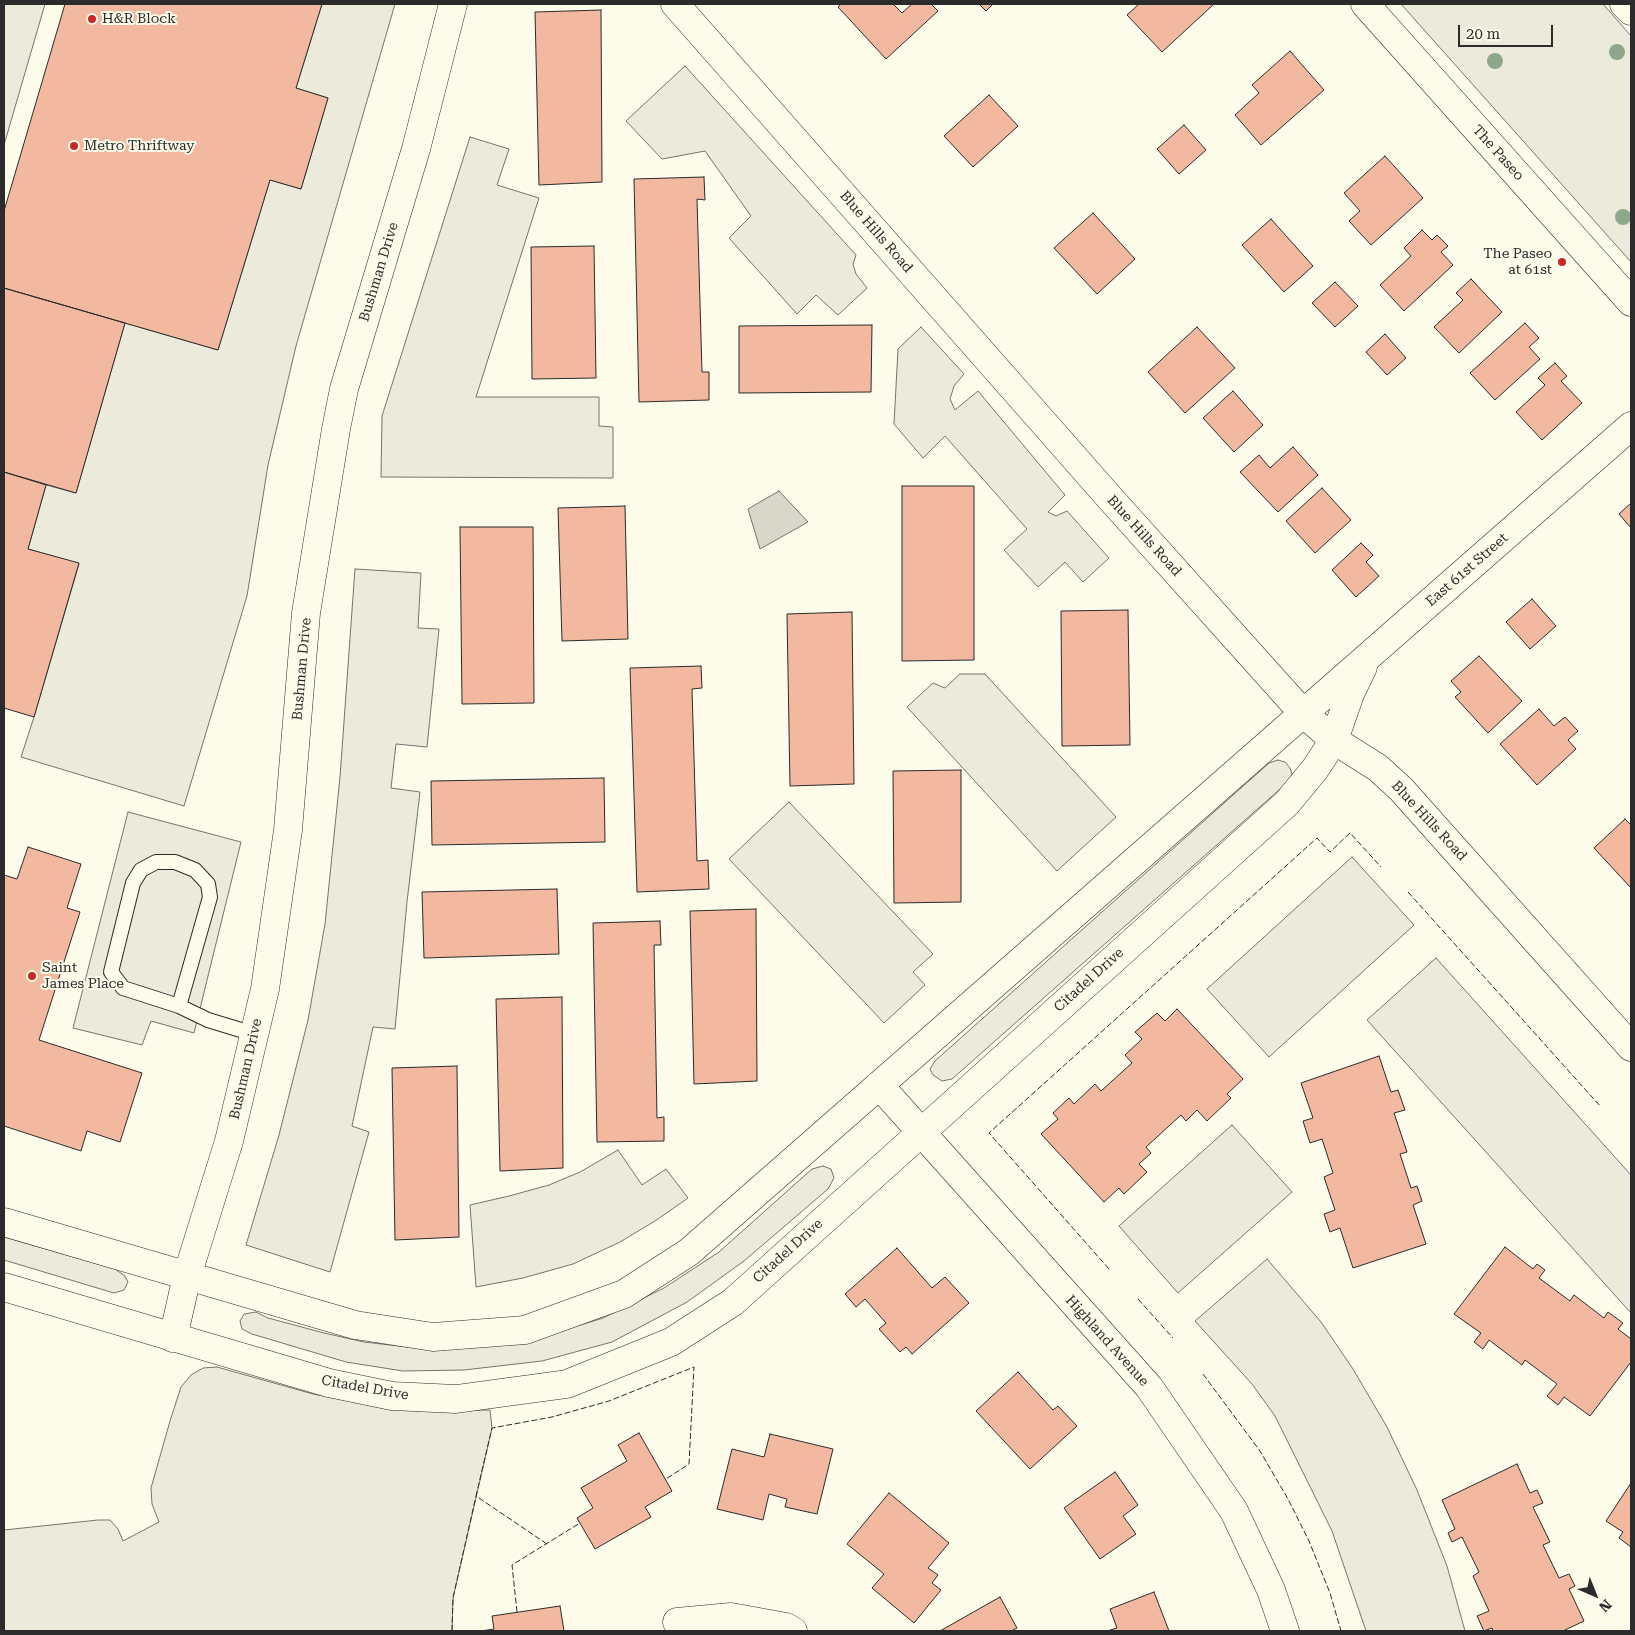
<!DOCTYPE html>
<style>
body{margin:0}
#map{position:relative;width:1635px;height:1635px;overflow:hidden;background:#fdfbea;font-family:"Roboto Serif",serif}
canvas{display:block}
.frame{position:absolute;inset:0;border:5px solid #2b2b2b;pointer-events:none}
.north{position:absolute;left:1570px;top:1570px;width:50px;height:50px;-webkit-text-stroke:4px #fdfbea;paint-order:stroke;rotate:136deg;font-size:14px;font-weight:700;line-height:20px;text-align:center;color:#2b2b2b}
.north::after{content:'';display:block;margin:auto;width:18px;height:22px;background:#2b2b2b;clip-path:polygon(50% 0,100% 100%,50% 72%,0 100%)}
.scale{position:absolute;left:1458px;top:25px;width:95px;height:22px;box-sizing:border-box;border:2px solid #2b2b2b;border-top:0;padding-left:6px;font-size:15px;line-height:18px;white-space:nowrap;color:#2b2b2b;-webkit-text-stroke:4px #fdfbea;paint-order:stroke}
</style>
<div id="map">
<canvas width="1635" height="1635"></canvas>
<div class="frame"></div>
<div class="north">N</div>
<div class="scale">20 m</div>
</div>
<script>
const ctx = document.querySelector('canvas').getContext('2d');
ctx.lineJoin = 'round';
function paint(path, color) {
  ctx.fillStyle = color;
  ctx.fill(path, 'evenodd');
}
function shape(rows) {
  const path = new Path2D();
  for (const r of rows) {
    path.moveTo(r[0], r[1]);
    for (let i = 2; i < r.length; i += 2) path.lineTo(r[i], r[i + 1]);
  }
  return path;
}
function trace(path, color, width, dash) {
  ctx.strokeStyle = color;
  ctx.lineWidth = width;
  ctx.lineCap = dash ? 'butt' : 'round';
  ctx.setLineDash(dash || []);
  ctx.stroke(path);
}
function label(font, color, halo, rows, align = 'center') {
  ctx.font = font + ' "Roboto Serif",serif';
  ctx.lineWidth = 4;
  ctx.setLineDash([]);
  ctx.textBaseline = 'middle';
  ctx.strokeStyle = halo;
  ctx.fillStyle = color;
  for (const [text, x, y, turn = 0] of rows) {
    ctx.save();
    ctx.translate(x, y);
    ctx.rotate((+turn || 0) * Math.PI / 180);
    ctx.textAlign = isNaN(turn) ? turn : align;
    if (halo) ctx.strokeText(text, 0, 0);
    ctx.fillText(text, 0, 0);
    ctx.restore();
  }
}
const green = shape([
 [1401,4,1603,4,1631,36,1631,262,1401,4],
 [1278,760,1285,762,1290,768,1292,774,1288,782,952,1079,942,1081,933,1075,930,1069,935,1061,1269,763,1278,760],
 [823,1166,831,1169,834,1178,828,1189,744,1261,687,1302,612,1342,542,1361,464,1370,403,1371,346,1362,252,1334,242,1329,240,1321,244,1314,256,1312,268,1318,324,1333,364,1342,416,1348,548,1335,603,1318,664,1288,719,1252,812,1169,823,1166],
 [4,1237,115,1269,125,1276,128,1282,124,1290,114,1293,4,1260,4,1237],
 [217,1367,313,1394,365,1404,429,1411,490,1410,492,1428,453,1598,452,1631,4,1631,4,1530,98,1520,110,1520,118,1529,123,1541,159,1522,152,1504,151,1488,170,1421,181,1387,191,1375,203,1368,217,1367]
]);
paint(green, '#ecebdb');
trace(green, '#74746e', 1);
const parking = shape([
 [4,4,45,4,4,145,4,4],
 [322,4,395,4,296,346,268,465,247,596,184,806,21,757,34,717,79,564,28,549,46,485,76,493,125,323,218,350,270,180,301,189,328,98,296,88,322,4],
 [685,66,856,255,853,264,856,274,867,288,838,315,816,295,797,314,729,238,751,216,705,151,662,159,626,121,685,66],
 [470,137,509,149,497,185,539,198,476,397,599,397,599,426,613,427,613,478,381,477,382,416,470,137],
 [921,327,964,374,954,386,950,399,955,410,978,391,1065,495,1048,512,1056,516,1067,511,1109,558,1083,582,1065,562,1038,587,1004,550,1027,529,945,436,923,458,894,424,898,349,921,327],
 [355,569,421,573,418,628,439,629,427,747,396,744,391,788,420,792,407,902,395,1029,373,1027,352,1126,369,1132,330,1272,246,1245,279,1135,308,1020,325,924,340,777,355,569],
 [960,674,985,674,1116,817,1057,871,907,707,933,683,945,688,960,674],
 [789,802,933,954,913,972,925,985,884,1023,729,859,789,802],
 [128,812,241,842,194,1033,151,1021,142,1045,73,1028,128,812],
 [1352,857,1414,925,1269,1057,1207,989,1352,857],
 [1436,958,1631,1175,1631,1313,1367,1020,1436,958],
 [1232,1125,1292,1192,1178,1293,1119,1226,1232,1125],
 [618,1150,642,1185,666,1169,688,1198,655,1221,620,1242,573,1264,523,1278,476,1287,470,1205,509,1196,549,1185,580,1172,618,1150],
 [1267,1259,1321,1322,1353,1369,1387,1427,1417,1490,1447,1566,1465,1631,1366,1631,1332,1531,1275,1416,1252,1384,1195,1321,1267,1259]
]);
paint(parking, '#eceadb');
trace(parking, '#74746e', 1);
const water = shape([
 [779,491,808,522,760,549,748,509,779,491]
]);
paint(water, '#d8d7c9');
trace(water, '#74746e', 1);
const building = shape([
 [65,4,322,4,296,88,328,98,301,189,270,180,218,350,4,288,4,211,65,4],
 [841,4,893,4,902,13,912,4,931,4,938,11,886,59,838,7,841,4],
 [979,4,993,4,986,11,979,4],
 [1139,4,1214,4,1162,52,1127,15,1139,4],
 [601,10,602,182,539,185,535,12,601,10],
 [1290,51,1324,90,1261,145,1235,115,1259,93,1252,85,1290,51],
 [989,95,1018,126,973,167,944,136,989,95],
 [1184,125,1206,150,1179,174,1157,149,1184,125],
 [1385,156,1423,198,1371,245,1349,221,1360,211,1344,193,1385,156],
 [704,177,705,200,697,199,702,372,709,372,709,400,639,402,634,179,704,177],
 [1093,213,1135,259,1097,294,1054,248,1093,213],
 [1271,219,1313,266,1284,292,1242,245,1271,219],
 [1422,230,1432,240,1437,235,1448,246,1441,252,1453,265,1404,311,1380,285,1411,256,1404,248,1422,230],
 [594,246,596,378,532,379,531,247,594,246],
 [1471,279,1502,312,1459,353,1434,327,1463,300,1456,293,1471,279],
 [1335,282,1358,306,1335,327,1312,303,1335,282],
 [4,288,125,323,76,493,4,472,4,288],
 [1525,323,1539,338,1529,347,1540,359,1495,400,1470,373,1525,323],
 [872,325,871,392,739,393,739,326,872,325],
 [1197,327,1235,368,1185,413,1148,372,1197,327],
 [1385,334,1406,358,1387,375,1366,352,1385,334],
 [1555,363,1567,376,1561,381,1582,403,1542,440,1516,412,1545,385,1538,378,1555,363],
 [1233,391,1263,425,1234,452,1203,418,1233,391],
 [1293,447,1318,475,1278,512,1240,472,1259,455,1270,468,1293,447],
 [4,472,46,485,28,549,79,563,34,717,4,708,4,472],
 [902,486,974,486,974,660,902,661,902,486],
 [1322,488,1351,520,1315,553,1286,521,1322,488],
 [1631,503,1631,528,1619,514,1631,503],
 [625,506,628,639,562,641,558,508,625,506],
 [460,527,533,527,534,703,462,704,460,527],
 [1361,543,1373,555,1366,562,1379,576,1356,597,1332,570,1361,543],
 [1532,599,1556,626,1530,649,1506,622,1532,599],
 [1128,610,1130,745,1062,746,1061,611,1128,610],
 [852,612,854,784,790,786,787,614,852,612],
 [1479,656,1522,701,1488,733,1455,697,1461,692,1451,681,1479,656],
 [701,666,702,688,692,689,697,861,708,860,709,889,637,892,630,668,701,666],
 [1539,709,1554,726,1565,717,1578,731,1568,740,1576,749,1537,785,1500,744,1539,709],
 [961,770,961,902,894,903,893,771,961,770],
 [604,778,605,842,432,845,431,781,604,778],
 [1625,819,1631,825,1631,888,1594,848,1625,819],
 [28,847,81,864,67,908,80,912,39,1040,142,1073,120,1142,87,1131,81,1151,4,1126,4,875,17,879,28,847],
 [557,889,559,954,424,958,422,892,557,889],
 [756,909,757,1081,694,1084,690,911,756,909],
 [660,921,661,945,654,945,657,1118,664,1117,664,1141,597,1142,593,923,660,921],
 [562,997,563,1168,500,1171,496,999,562,997],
 [1177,1009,1243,1079,1227,1094,1231,1098,1207,1121,1197,1110,1186,1121,1181,1115,1146,1147,1151,1153,1139,1164,1147,1172,1124,1194,1119,1188,1104,1202,1041,1134,1058,1119,1053,1113,1069,1098,1074,1104,1095,1084,1101,1091,1132,1063,1125,1055,1142,1039,1135,1032,1157,1013,1165,1021,1177,1009],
 [1379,1056,1391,1092,1398,1090,1405,1110,1394,1113,1407,1152,1400,1154,1411,1188,1417,1186,1422,1201,1413,1205,1426,1244,1353,1268,1340,1228,1330,1232,1324,1214,1335,1210,1324,1177,1333,1173,1322,1139,1310,1143,1303,1121,1313,1118,1301,1083,1379,1056],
 [457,1066,459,1237,395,1240,392,1068,457,1066],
 [1505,1247,1533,1269,1537,1264,1545,1270,1539,1278,1570,1301,1574,1295,1604,1318,1608,1312,1623,1323,1618,1329,1631,1339,1631,1362,1590,1416,1564,1397,1558,1405,1547,1396,1557,1384,1525,1360,1522,1365,1489,1340,1483,1349,1474,1342,1481,1333,1454,1314,1505,1247],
 [897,1248,932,1288,945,1277,969,1303,912,1354,906,1347,900,1352,879,1329,886,1323,865,1299,856,1307,845,1294,897,1248],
 [1018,1372,1053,1410,1058,1406,1077,1426,1030,1469,976,1411,1018,1372],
 [639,1433,672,1491,645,1507,651,1517,595,1549,577,1518,593,1508,581,1488,627,1461,618,1445,639,1433],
 [770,1434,833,1449,817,1514,785,1507,787,1499,769,1494,763,1520,717,1509,732,1449,764,1457,770,1434],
 [1517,1464,1530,1493,1537,1490,1543,1503,1533,1507,1550,1542,1543,1545,1559,1578,1569,1574,1575,1586,1569,1589,1584,1621,1563,1631,1493,1631,1492,1628,1484,1631,1477,1616,1489,1611,1473,1576,1479,1572,1462,1537,1452,1542,1448,1533,1455,1529,1442,1500,1517,1464],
 [1115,1472,1138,1505,1123,1516,1136,1534,1100,1559,1064,1508,1115,1472],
 [1631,1483,1631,1547,1619,1538,1623,1532,1606,1521,1631,1483],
 [889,1493,949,1543,928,1568,938,1575,932,1583,941,1590,914,1623,872,1588,884,1574,847,1544,889,1493],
 [1154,1592,1169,1631,1107,1631,1117,1628,1110,1609,1154,1592],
 [1000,1597,1017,1628,1011,1631,940,1631,1000,1597],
 [560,1606,564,1631,481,1631,494,1629,492,1616,560,1606]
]);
paint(building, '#f2b8a0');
trace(building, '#2b2b2b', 1);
const service = shape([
 [179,1006,210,897,208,884,195,870,175,862,156,862,141,870,133,883,111,972,123,988,179,1006,208,1020,254,1034]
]);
const minor = shape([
 [675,4,1109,497,1303,713,1334,740,1378,768,1401,789,1631,1047],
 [879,1085,1149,1387,1234,1511,1271,1590,1285,1631],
 [4,1222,355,1325,433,1337,525,1330,624,1294,689,1252,1631,426],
 [4,1287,329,1383,392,1396,456,1399,567,1384,671,1342,733,1302,1287,803,1315,769,1334,740,1350,694,1363,667],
 [173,1338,187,1276,229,1141,265,989,288,830,306,613,336,429,344,389,416,149,453,4],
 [677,1622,731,1617,786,1627,793,1631]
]);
const secondary = shape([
 [1365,4,1631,302],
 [1624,4,1631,11]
]);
trace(service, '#2b2b2b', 16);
trace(minor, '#2b2b2b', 29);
trace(secondary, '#2b2b2b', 29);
trace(service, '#fdfbea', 14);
trace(minor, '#fdfbea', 28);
trace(secondary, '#fdfbea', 28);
trace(shape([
 [1408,892,1601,1107],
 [1630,1139,1631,1140],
 [1109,1269,989,1133,1317,838,1330,852,1350,833,1381,867],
 [1138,1299,1173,1338],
 [1203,1374,1260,1451,1288,1499,1309,1541,1330,1593,1341,1631],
 [547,1544,476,1496,492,1428,552,1417,609,1401,694,1367,689,1464,666,1479],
 [517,1612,512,1565,580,1523],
 [452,1631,453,1598,476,1496]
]), '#2b2b2b', 1, [6, 2.5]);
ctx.fillStyle = '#8ea78a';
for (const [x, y] of [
 [1617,52],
 [1495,61],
 [1623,217]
]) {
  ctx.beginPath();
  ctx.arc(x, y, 8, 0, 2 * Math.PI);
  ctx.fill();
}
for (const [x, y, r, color] of [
 [92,19,5,"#c62828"],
 [74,146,5,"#c62828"],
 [1562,262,5,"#c62828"],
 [32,976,5,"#c62828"]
]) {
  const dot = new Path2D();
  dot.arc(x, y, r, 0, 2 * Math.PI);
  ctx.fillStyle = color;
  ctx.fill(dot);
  trace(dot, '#fdfbea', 2);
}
label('14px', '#2b2b2b', '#fdfbea', [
 ["H&R Block",102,19],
 ["Metro Thriftway",84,146],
 ["The Paseo",1552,254,"right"],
 ["at 61st",1552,270,"right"],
 ["Saint",42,968],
 ["James Place",42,984]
], 'left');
label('14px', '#2b2b2b', '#fdfbea', [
 ["The Paseo",1498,153,48],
 ["Blue Hills Road",876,232,49],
 ["Bushman Drive",379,272,-73],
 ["Blue Hills Road",1144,536,48],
 ["East 61st Street",1467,570,-41],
 ["Bushman Drive",302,669,-85],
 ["Blue Hills Road",1429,821,47],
 ["Citadel Drive",1089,980,-42],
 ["Bushman Drive",246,1069,-77],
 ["Citadel Drive",788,1251,-42],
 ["Highland Avenue",1107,1341,48],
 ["Citadel Drive",365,1388,10]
]);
</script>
